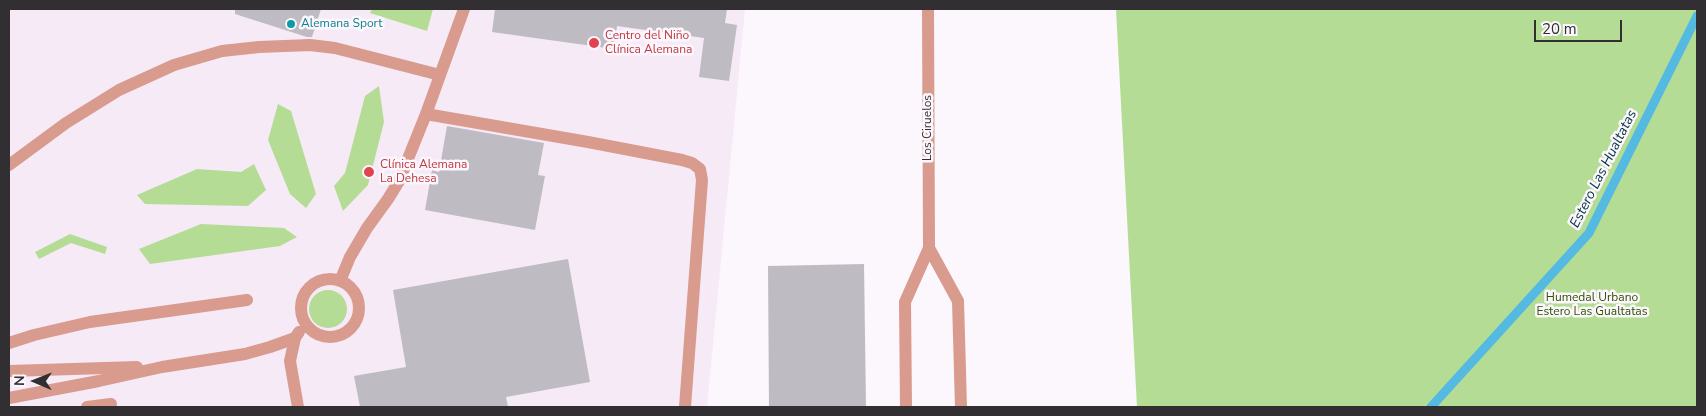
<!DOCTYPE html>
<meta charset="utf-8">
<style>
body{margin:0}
#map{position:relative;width:1706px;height:416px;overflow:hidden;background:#fcf6fd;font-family:"Nunito Sans",sans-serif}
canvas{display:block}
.frame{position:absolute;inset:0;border:10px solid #322f32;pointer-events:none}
.north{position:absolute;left:10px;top:356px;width:50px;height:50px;-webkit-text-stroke:4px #fcf6fd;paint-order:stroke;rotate:271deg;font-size:14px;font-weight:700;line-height:20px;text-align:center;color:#322f32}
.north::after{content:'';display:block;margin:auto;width:18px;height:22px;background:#322f32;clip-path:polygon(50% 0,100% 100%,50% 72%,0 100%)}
.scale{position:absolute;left:1534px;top:20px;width:88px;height:22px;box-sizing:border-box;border:2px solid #322f32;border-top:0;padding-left:6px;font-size:15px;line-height:18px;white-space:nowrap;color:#322f32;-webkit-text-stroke:4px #fcf6fd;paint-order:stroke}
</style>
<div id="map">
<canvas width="1706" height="416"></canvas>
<div class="frame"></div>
<div class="north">N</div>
<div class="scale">20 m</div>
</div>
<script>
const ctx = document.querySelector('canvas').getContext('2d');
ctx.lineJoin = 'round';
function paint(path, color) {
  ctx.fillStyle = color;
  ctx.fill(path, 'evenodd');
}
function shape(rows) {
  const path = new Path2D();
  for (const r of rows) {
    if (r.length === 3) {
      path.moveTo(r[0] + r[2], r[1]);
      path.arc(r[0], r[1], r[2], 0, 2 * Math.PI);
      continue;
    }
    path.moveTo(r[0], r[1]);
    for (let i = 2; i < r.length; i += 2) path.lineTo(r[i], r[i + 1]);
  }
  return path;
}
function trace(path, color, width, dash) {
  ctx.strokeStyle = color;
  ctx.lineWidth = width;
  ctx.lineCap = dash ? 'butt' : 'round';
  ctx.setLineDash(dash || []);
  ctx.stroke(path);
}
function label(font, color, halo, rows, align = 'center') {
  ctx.font = font + ' "Nunito Sans",sans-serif';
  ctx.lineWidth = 5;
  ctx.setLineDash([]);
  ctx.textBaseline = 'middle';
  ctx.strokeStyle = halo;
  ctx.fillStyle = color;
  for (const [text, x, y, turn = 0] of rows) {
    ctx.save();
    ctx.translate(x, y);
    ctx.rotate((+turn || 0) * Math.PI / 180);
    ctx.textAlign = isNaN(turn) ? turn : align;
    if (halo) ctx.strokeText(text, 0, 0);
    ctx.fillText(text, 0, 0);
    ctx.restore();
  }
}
paint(shape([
 [9,9,745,9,707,407,9,407]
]), '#f6eaf7');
paint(shape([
 [372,9,433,9,427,31,370,13],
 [1116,9,1697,9,1697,407,1137,407],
 [379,86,384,122,368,185,343,211,334,186,345,173,365,96],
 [278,104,291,111,316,194,306,208,290,194,268,140],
 [254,164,266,190,248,206,145,204,137,195,197,169,241,172],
 [201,224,284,228,297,237,280,246,150,264,139,249],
 [70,234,107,247,105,254,71,243,39,259,35,252],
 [328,309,19]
]), '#b4dc95');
trace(shape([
 [1431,407,1589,233,1697,16]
]), '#54bae2', 9);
paint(shape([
 [235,9,321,9,312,37,307,37,235,14],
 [495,9,727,9,725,23,737,25,729,81,699,77,704,38,617,26,614,49,492,32],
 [447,126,544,143,538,175,545,176,535,230,425,210,432,170,439,172],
 [568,259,590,382,506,397,508,407,360,407,354,376,406,367,393,290],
 [864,264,866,407,769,407,768,266]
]), '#bebbc2');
trace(shape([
 [426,114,588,142,682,160,692,163,700,169,702,180,685,407],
 [9,165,66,123,119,90,174,65,222,51,259,47,310,45,335,48,440,75],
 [330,308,29],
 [340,281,350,257,367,228,388,199,399,181,426,114,464,9],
 [9,343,34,335,90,322,247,300],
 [9,371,137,367],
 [9,398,99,381,162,367,245,354,270,347,295,338],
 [87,407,111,404],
 [298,407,290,361,295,338,299,332]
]), '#d89b8e', 12);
trace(shape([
 [929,248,958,301,961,407],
 [906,407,905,302,929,248,928,9]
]), '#d89b8e', 12);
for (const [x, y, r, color] of [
 [291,24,5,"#0f9aa8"],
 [594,43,6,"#e0444e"],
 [369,172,6,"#e0444e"]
]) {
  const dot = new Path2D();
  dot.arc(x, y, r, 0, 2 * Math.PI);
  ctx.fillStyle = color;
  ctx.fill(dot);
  trace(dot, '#fcf6fd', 2);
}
label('12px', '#0d838f', '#fcf6fd', [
 ["Alemana Sport",301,24]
], 'left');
label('12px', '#be3a42', '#fcf6fd', [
 ["Centro del Niño",605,36],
 ["Clínica Alemana",605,50],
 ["Clínica Alemana",380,165],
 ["La Dehesa",380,179]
], 'left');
label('12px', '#322f32', '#fcf6fd', [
 ["Los Ciruelos",928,128,-90]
]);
label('12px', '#2f5200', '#fcf6fd', [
 ["Humedal Urbano",1592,298],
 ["Estero Las Gualtatas",1592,312]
]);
label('italic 14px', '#002f40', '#fcf6fd', [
 ["Estero Las Hualtatas",1604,169,-63]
]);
</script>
